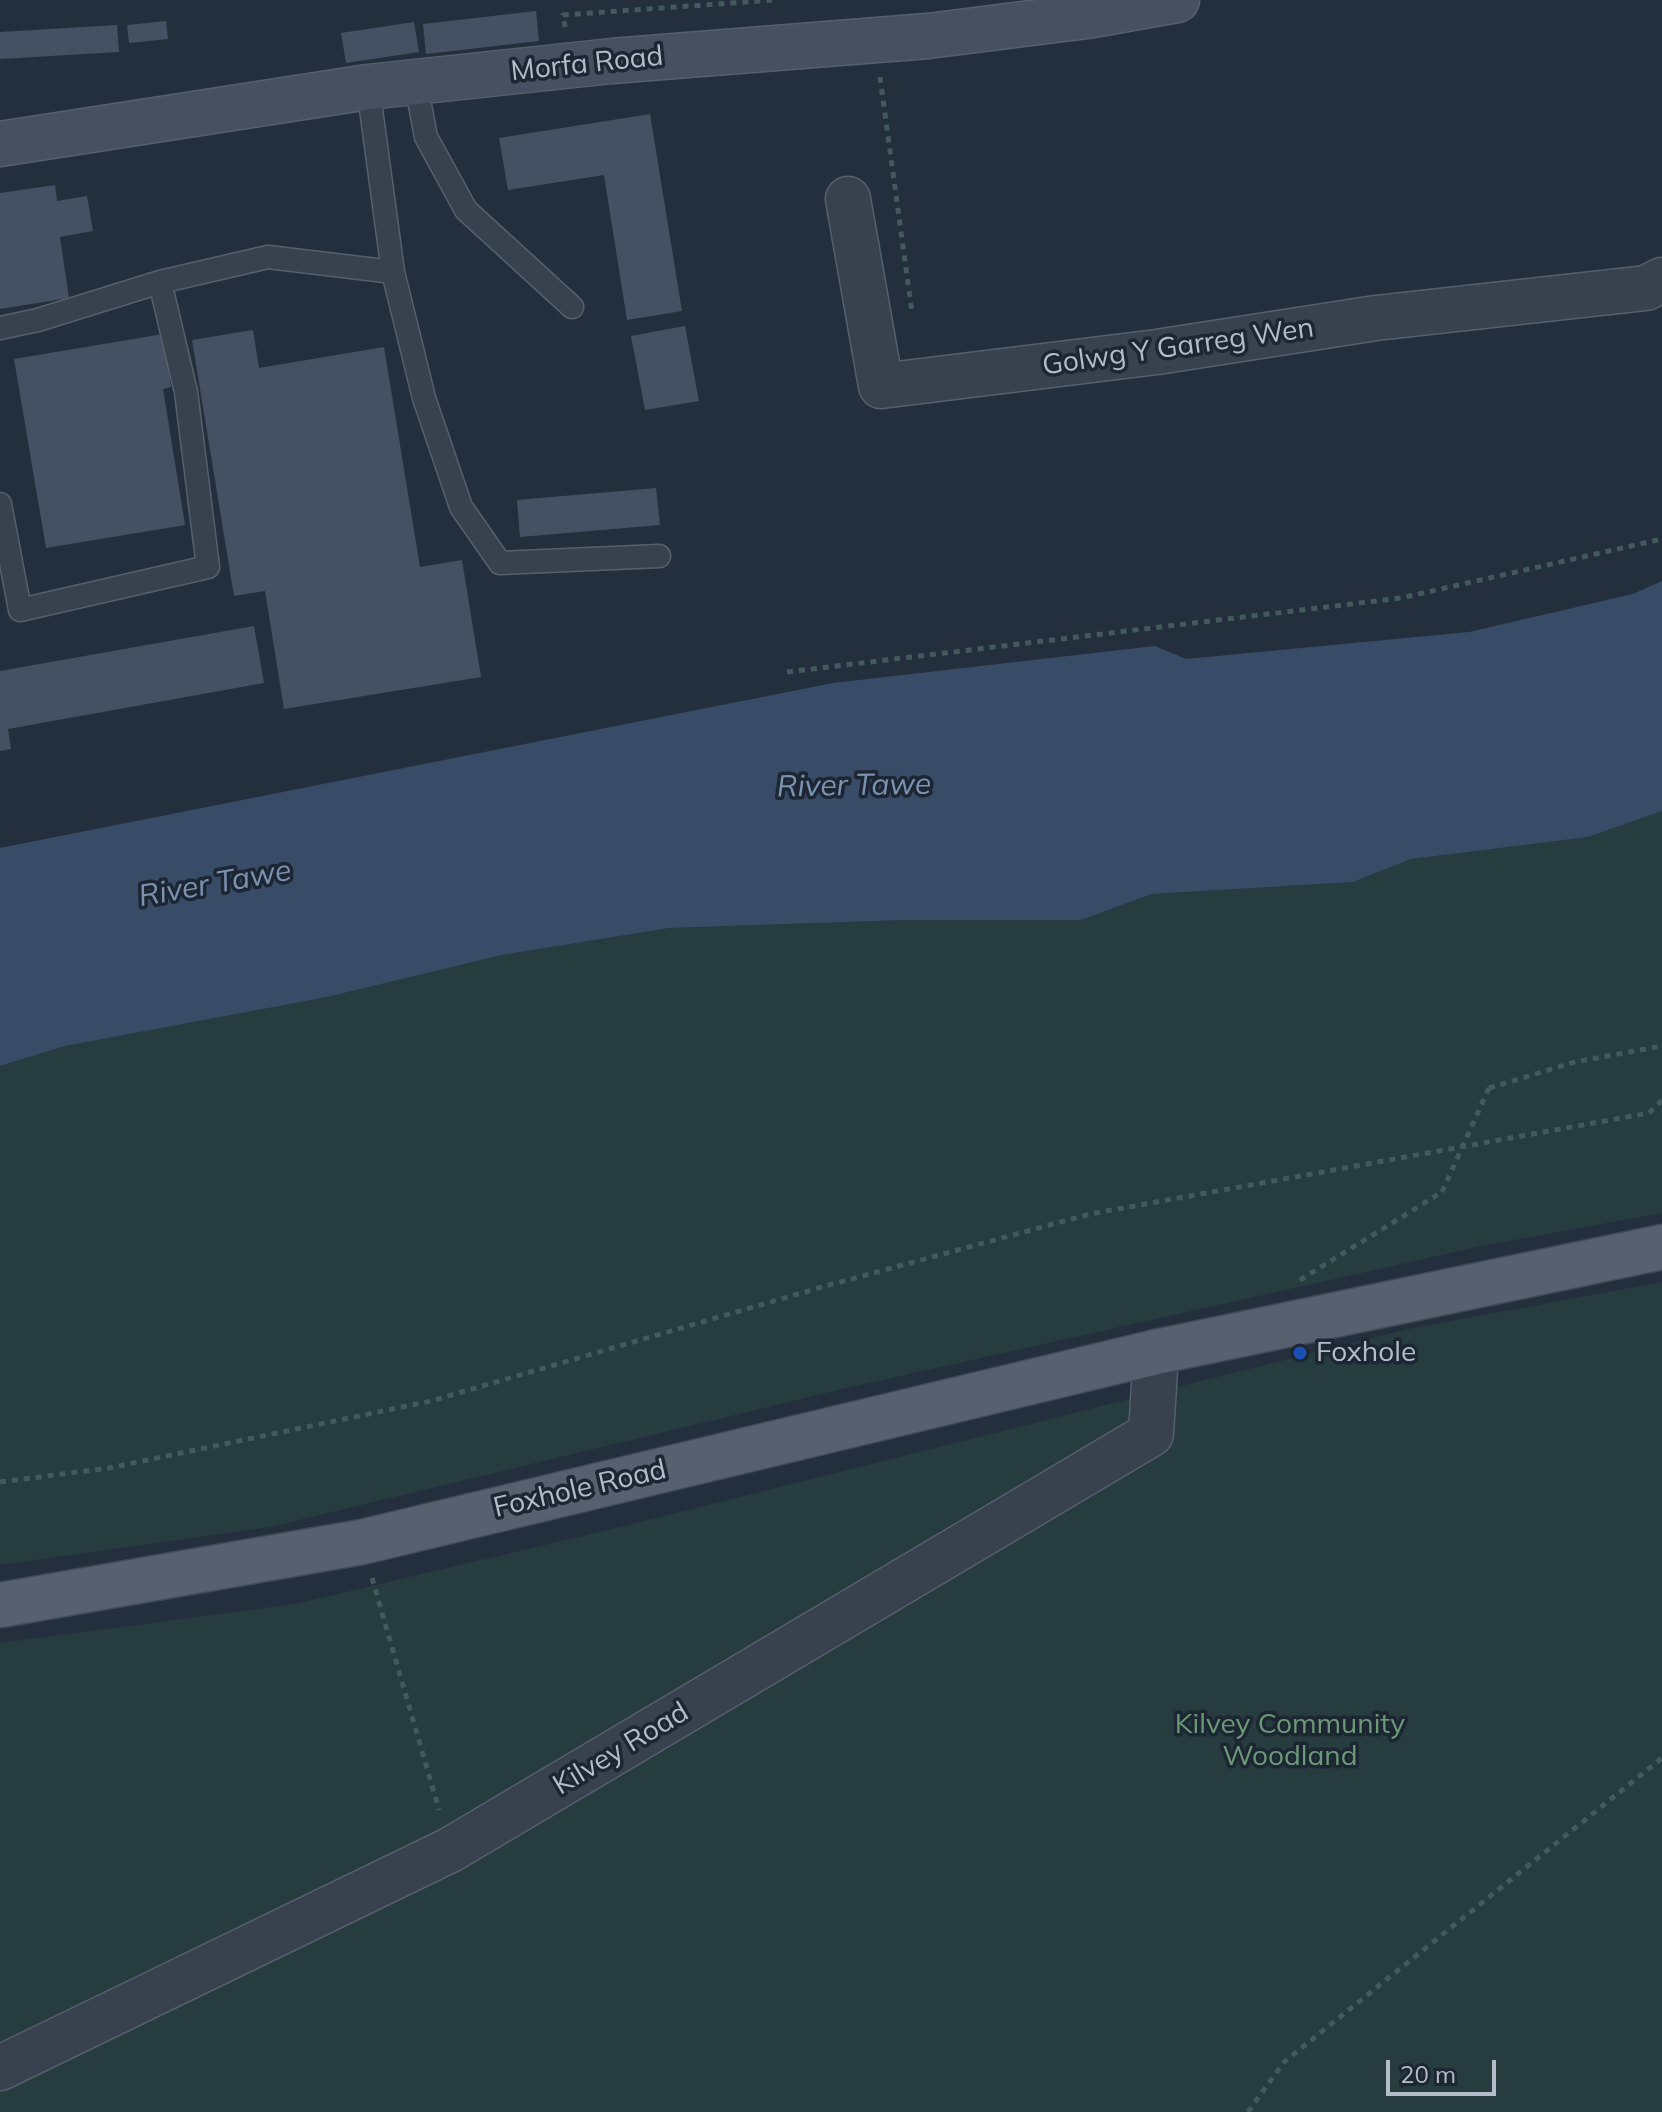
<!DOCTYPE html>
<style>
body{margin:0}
#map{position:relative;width:1662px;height:2112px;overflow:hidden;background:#242f3e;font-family:Mulish,sans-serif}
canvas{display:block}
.scale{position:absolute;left:1386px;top:2060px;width:110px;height:36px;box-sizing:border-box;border:4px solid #b4bcc9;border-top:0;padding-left:10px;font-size:24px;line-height:28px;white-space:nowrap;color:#b4bcc9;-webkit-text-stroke:6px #1d2633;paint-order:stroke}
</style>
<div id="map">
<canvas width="1662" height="2112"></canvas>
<div class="scale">20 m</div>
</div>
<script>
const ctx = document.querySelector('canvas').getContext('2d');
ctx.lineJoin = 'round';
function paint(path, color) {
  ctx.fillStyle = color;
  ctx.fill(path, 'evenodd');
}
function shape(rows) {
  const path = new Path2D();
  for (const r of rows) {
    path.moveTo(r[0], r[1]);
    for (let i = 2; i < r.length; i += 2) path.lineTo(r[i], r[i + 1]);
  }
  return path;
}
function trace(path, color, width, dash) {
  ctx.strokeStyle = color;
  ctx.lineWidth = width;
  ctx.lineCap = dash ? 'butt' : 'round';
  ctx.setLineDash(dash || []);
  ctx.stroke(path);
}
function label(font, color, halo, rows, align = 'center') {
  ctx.font = font + ' Mulish,sans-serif';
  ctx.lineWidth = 7;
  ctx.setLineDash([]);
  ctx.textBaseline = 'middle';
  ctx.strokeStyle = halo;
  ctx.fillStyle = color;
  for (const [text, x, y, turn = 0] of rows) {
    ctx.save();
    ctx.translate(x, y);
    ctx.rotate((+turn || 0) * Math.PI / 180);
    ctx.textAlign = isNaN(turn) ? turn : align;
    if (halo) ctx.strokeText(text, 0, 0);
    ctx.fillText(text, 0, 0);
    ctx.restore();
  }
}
paint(shape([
 [1662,811,1662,1213,1482,1246,847,1388,270,1527,0,1565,0,1066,65,1046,326,997,502,955,669,928,905,920,1081,920,1152,894,1353,882,1411,859,1588,837],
 [1662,1282,1662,2112,0,2112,0,1643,295,1604,625,1526,1408,1329]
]), '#263c3f');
paint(shape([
 [1662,581,1662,811,1588,837,1411,859,1353,882,1152,894,1081,920,905,920,669,928,502,955,327,997,65,1046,0,1066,0,848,833,683,1155,646,1186,659,1469,632,1633,594]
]), '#394c67');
paint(shape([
 [536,11,539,41,426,54,423,24],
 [166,21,168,39,129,43,127,25],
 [414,22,419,52,346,63,341,33],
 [117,25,119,52,0,59,0,32],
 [650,114,682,311,627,320,604,175,508,190,499,138],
 [55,185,57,201,87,196,93,231,60,237,69,298,0,309,0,193],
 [685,326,699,401,645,410,631,336],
 [253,330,259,368,384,347,420,567,462,560,481,677,284,709,265,591,234,596,192,340],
 [163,334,171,387,163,389,185,525,46,548,14,359],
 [656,488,660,525,520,537,517,500],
 [254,626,264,683,8,729,11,749,0,751,0,671]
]), '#455162');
const lane = shape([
 [416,84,426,137,466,210,572,307],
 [368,87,393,272],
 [0,328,38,320,160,282,268,257,393,272,424,398,461,507,500,563,659,556],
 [0,504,20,610,208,567,186,392,160,282]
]);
const street = shape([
 [848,199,881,386,1157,352,1376,318,1646,288,1662,280],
 [0,2068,450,1850,1151,1434,1156,1352]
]);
const secondary = shape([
 [0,144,368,87,612,61,928,36,1087,16,1177,0]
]);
const primary = shape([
 [0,1605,362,1542,1156,1352,1662,1247]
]);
trace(lane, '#565f6c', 25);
trace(street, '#565f6c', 47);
trace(secondary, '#565f6c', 47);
trace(primary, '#414a57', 47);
trace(shape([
 [565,27,563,15,774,0],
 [880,77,912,313],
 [787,672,1401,598,1662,539],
 [1489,1088,1575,1062,1662,1046],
 [1300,1280,1442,1192],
 [0,1482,109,1468,431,1401,822,1287,1090,1214,1649,1113,1662,1100],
 [372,1578,439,1810],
 [1248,2112,1284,2062,1662,1758]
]), '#44595c', 5, [6, 6]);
trace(lane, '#38414e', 22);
trace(street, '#38414e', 44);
trace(secondary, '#465061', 44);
trace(primary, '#56606e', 44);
trace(shape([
 [1442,1192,1489,1088]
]), '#44595c', 5, [6, 6]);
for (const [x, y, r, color] of [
 [1300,1353,8,"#1a4fb4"]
]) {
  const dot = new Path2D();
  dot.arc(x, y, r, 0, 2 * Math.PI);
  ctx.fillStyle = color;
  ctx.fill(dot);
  trace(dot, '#1d2633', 3);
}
label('28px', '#b4bcc9', '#1d2633', [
 ["Morfa Road",587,64,-6],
 ["Golwg Y Garreg Wen",1178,347,-8],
 ["Foxhole Road",580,1489,-13],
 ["Kilvey Road",621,1749,-31]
]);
label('28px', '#b4bcc9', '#1d2633', [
 ["Foxhole",1316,1353]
], 'left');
label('28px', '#6b9a76', '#1d2633', [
 ["Kilvey Community",1290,1725],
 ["Woodland",1290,1757]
]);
label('italic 30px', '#7c92b1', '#1d2633', [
 ["River Tawe",854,786,-1],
 ["River Tawe",215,884,-10]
]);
</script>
